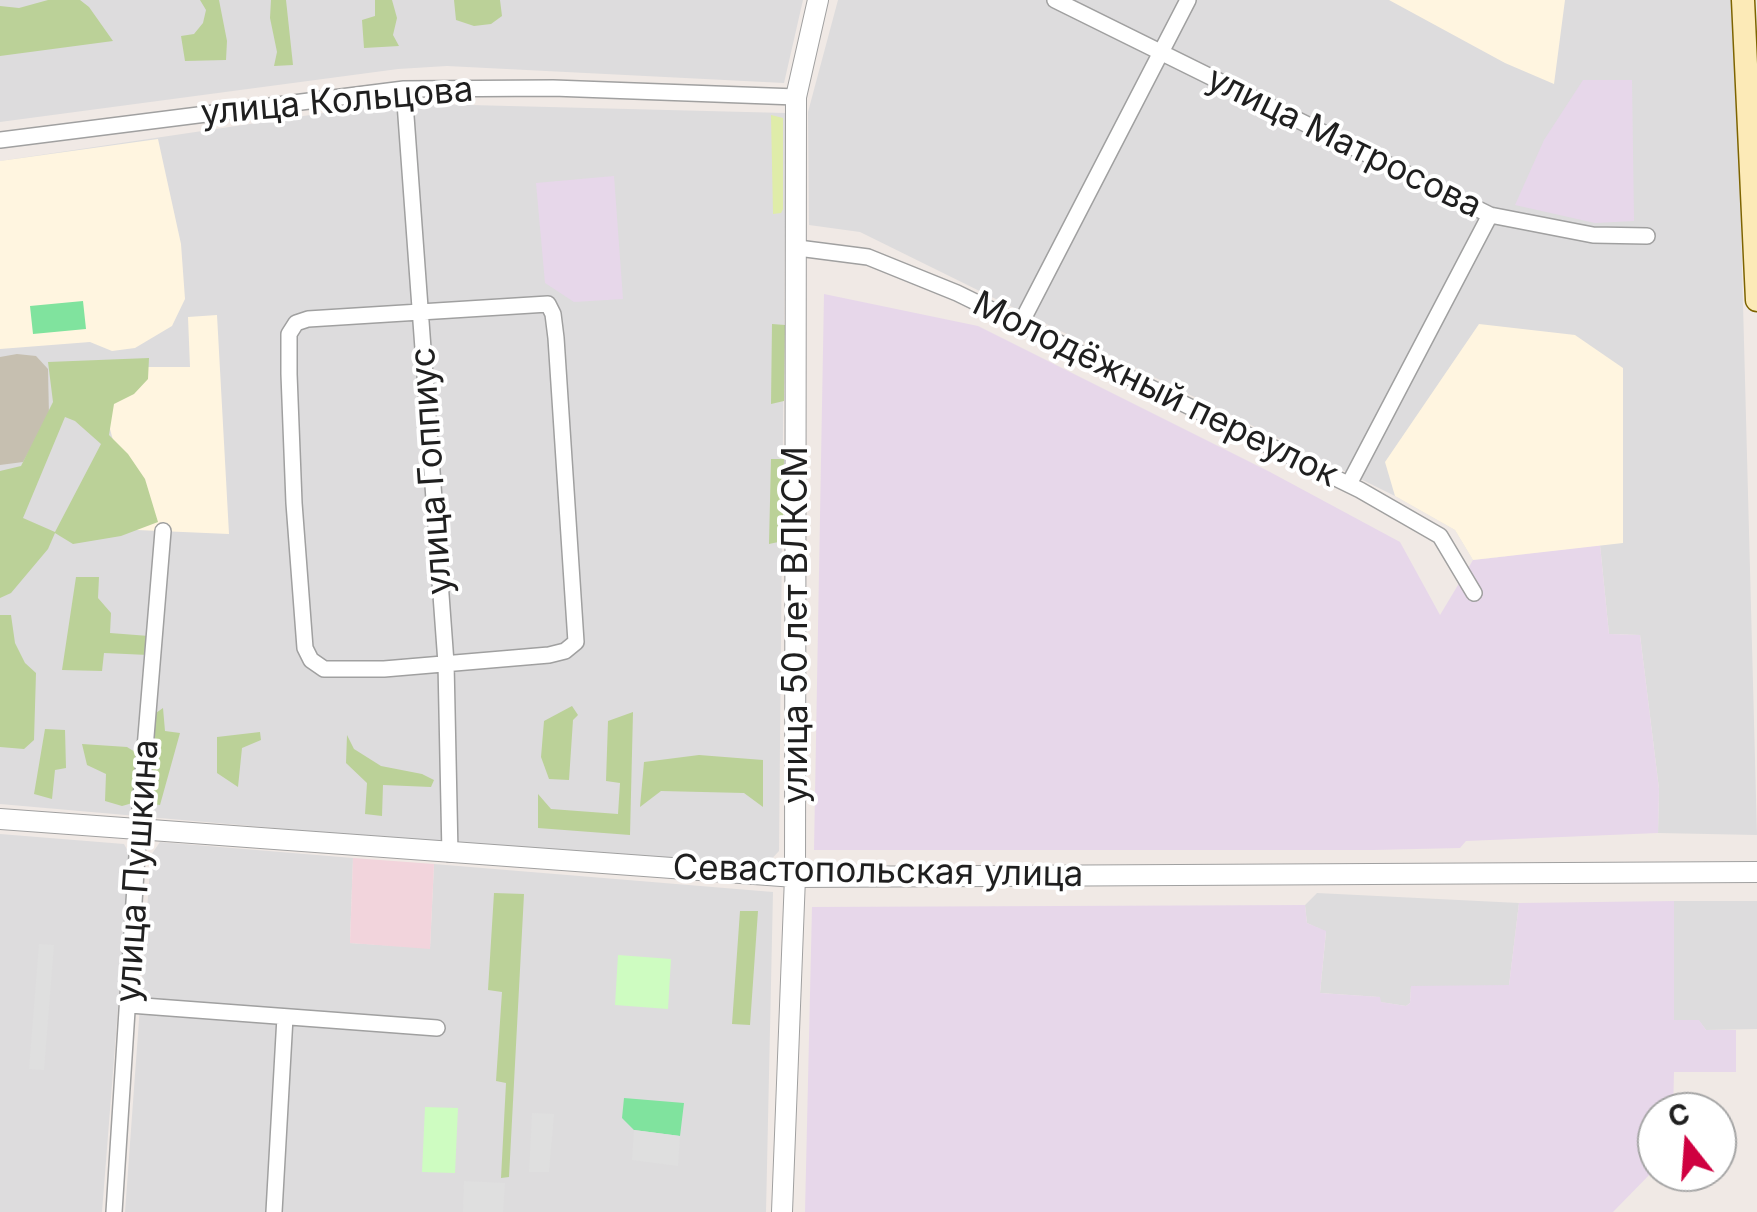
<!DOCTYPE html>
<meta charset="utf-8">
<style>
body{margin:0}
#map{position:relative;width:1757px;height:1212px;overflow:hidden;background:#f0e9e5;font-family:Inter,sans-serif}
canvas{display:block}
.north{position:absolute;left:1637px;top:1092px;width:100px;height:100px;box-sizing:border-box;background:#fff;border:2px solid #a5a5a5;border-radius:50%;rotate:343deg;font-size:28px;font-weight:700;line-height:40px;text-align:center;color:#1f1f1f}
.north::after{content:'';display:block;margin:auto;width:35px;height:45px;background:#cf0040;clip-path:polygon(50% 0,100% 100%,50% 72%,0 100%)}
</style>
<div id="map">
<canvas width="1757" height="1212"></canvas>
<div class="north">С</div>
</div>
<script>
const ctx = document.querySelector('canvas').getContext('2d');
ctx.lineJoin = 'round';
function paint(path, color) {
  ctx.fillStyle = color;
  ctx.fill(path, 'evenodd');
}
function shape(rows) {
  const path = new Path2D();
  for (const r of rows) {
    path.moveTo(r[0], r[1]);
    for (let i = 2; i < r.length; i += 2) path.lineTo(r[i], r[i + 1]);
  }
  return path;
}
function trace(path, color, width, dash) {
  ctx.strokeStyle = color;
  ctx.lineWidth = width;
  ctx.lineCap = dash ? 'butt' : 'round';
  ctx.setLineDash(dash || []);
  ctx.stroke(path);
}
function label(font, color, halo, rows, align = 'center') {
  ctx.font = font + ' Inter,sans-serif';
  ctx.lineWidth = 8;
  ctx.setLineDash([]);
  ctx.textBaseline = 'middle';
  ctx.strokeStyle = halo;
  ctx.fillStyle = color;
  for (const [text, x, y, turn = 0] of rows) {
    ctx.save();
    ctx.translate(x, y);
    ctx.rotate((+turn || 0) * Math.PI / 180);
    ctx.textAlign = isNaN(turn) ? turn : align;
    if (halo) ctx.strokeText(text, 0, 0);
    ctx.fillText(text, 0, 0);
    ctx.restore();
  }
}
paint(shape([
 [0,0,803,0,784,83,447,66,398,69,0,122],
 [838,0,1735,0,1757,835,1658,833,1659,789,1640,635,1609,634,1600,545,1473,560,1455,530,1395,496,860,232,809,225,808,112],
 [391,103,786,113,779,851,767,864,444,843,0,804,0,161],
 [0,834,124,844,130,855,102,1212,0,1212],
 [160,842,353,858,350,943,430,948,434,864,773,892,766,1212,125,1212,151,855],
 [1317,893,1519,903,1509,986,1411,987,1410,1003,1406,1006,1380,1002,1379,997,1320,993,1326,932,1307,923,1305,905],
 [1674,901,1757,901,1757,1029,1706,1030,1699,1021,1674,1020]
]), '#dddcdd');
paint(shape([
 [353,858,434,864,430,949,350,943]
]), '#f2d4dc');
paint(shape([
 [1583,80,1632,80,1634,221,1595,223,1515,205,1544,140],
 [614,176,623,299,574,302,545,283,536,183],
 [824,294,978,326,1270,472,1400,542,1440,615,1473,560,1600,545,1609,634,1640,635,1659,789,1658,833,1466,841,1460,848,1374,850,814,850],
 [1674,901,1674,1020,1699,1020,1706,1030,1736,1030,1736,1072,1674,1072,1673,1112,1657,1112,1657,1167,1613,1212,805,1212,812,907,1305,905,1307,923,1326,931,1320,993,1380,997,1381,1002,1406,1006,1410,1003,1411,986,1509,985,1519,903]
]), '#e7d7ea');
paint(shape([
 [1389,0,1565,0,1554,84,1505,63],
 [158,139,181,244,185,299,172,326,135,348,112,351,90,342,0,349,0,161],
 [217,315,229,534,114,529,114,444,110,429,100,414,81,367,190,367,188,317],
 [1479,324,1575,335,1623,368,1623,543,1473,560,1455,530,1395,496,1385,462]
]), '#fff5e0');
paint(shape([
 [17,354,36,356,48,369,49,416,23,462,0,465,0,357]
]), '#c6bfb0');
paint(shape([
 [771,115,783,118,783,209,781,213,773,214]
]), '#dfeca9');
paint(shape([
 [48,0,80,0,89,7,113,41,0,56,0,6,19,8],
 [200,0,219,0,227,41,226,60,185,61,181,36,194,34,203,23,206,10],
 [271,0,286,0,293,65,274,66,277,52,270,18],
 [375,0,392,0,397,18,393,35,399,46,364,48,362,20,375,16],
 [454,0,500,0,502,16,491,24,474,26,456,20],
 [772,324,785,325,784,401,771,404],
 [149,358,148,379,134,394,114,404,109,435,128,454,145,479,158,522,121,536,73,544,55,533,48,549,11,593,0,598,0,471,21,466,53,402,48,362],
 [65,417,75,421,101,444,55,532,23,518],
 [771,459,784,459,783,541,769,544],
 [76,577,99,577,98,598,111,613,110,633,149,636,148,655,104,653,102,671,62,670],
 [0,615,11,615,15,643,25,663,36,673,34,740,24,749,0,747],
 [572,706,578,715,573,720,569,780,549,779,541,757,544,721],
 [163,708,165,731,180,733,160,805,145,803,153,715],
 [633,712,630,835,538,828,538,794,551,809,618,814,620,783,606,781,608,721],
 [45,729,65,730,66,768,55,770,52,799,34,794],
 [260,732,261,740,242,748,238,787,217,773,217,737],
 [347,735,354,749,381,766,422,774,434,780,431,787,383,785,382,816,365,814,367,783,346,763],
 [82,744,127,747,140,755,136,802,122,806,105,801,106,774,87,765],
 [699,755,763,760,763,807,744,793,661,791,640,807,644,762],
 [494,893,524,894,509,1177,501,1178,506,1083,496,1081,502,992,488,990],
 [740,911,758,911,750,1025,732,1024]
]), '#bbd198');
paint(shape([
 [618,955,671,959,668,1009,615,1005],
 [425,1107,458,1108,455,1173,422,1172]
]), '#cefcc1');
paint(shape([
 [83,301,86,329,33,334,30,306],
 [624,1098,684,1103,680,1136,634,1130,622,1118]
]), '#80e39e');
paint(shape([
 [39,944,54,945,44,1070,29,1069],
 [532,1113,554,1114,549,1172,529,1172],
 [634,1130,680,1136,678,1166,632,1160],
 [464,1181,505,1183,503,1212,463,1212]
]), '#dfdfdf');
const minor = shape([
 [1055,0,1490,215,1593,235,1647,236],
 [404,89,446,663,450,854],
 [0,140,404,89,553,88,796,97],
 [798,248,868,257,957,293,1360,490,1440,536,1474,593],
 [548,304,553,314,556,338,576,642,565,651,549,655,384,669,324,669,311,660,305,648,294,503,289,374,289,334,296,323,308,319,548,304],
 [1021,323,1188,0],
 [1349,484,1490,215],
 [130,1005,437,1028],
 [114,1212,140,809,163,531],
 [274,1212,285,1017]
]);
const tertiary = shape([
 [0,819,795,877,1757,872],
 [782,1212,795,877,796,97,818,0]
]);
const secondary = shape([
 [1743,0,1757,300]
]);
trace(minor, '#a0a0a0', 18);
trace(tertiary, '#a0a0a0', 22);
trace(secondary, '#7d6400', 25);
trace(minor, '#fff', 15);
trace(tertiary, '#fff', 20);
trace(secondary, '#fceab7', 22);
label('35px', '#1f1f1f', '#fff', [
 ["улица Кольцова",337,102,-5],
 ["улица Матросова",1344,143,26],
 ["Молодёжный переулок",1155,390,26],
 ["улица Гоппиус",432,471,-94],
 ["улица 50 лет ВЛКСМ",796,625,-90],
 ["улица Пушкина",138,871,-86],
 ["Севастопольская улица",878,872,1]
]);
</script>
